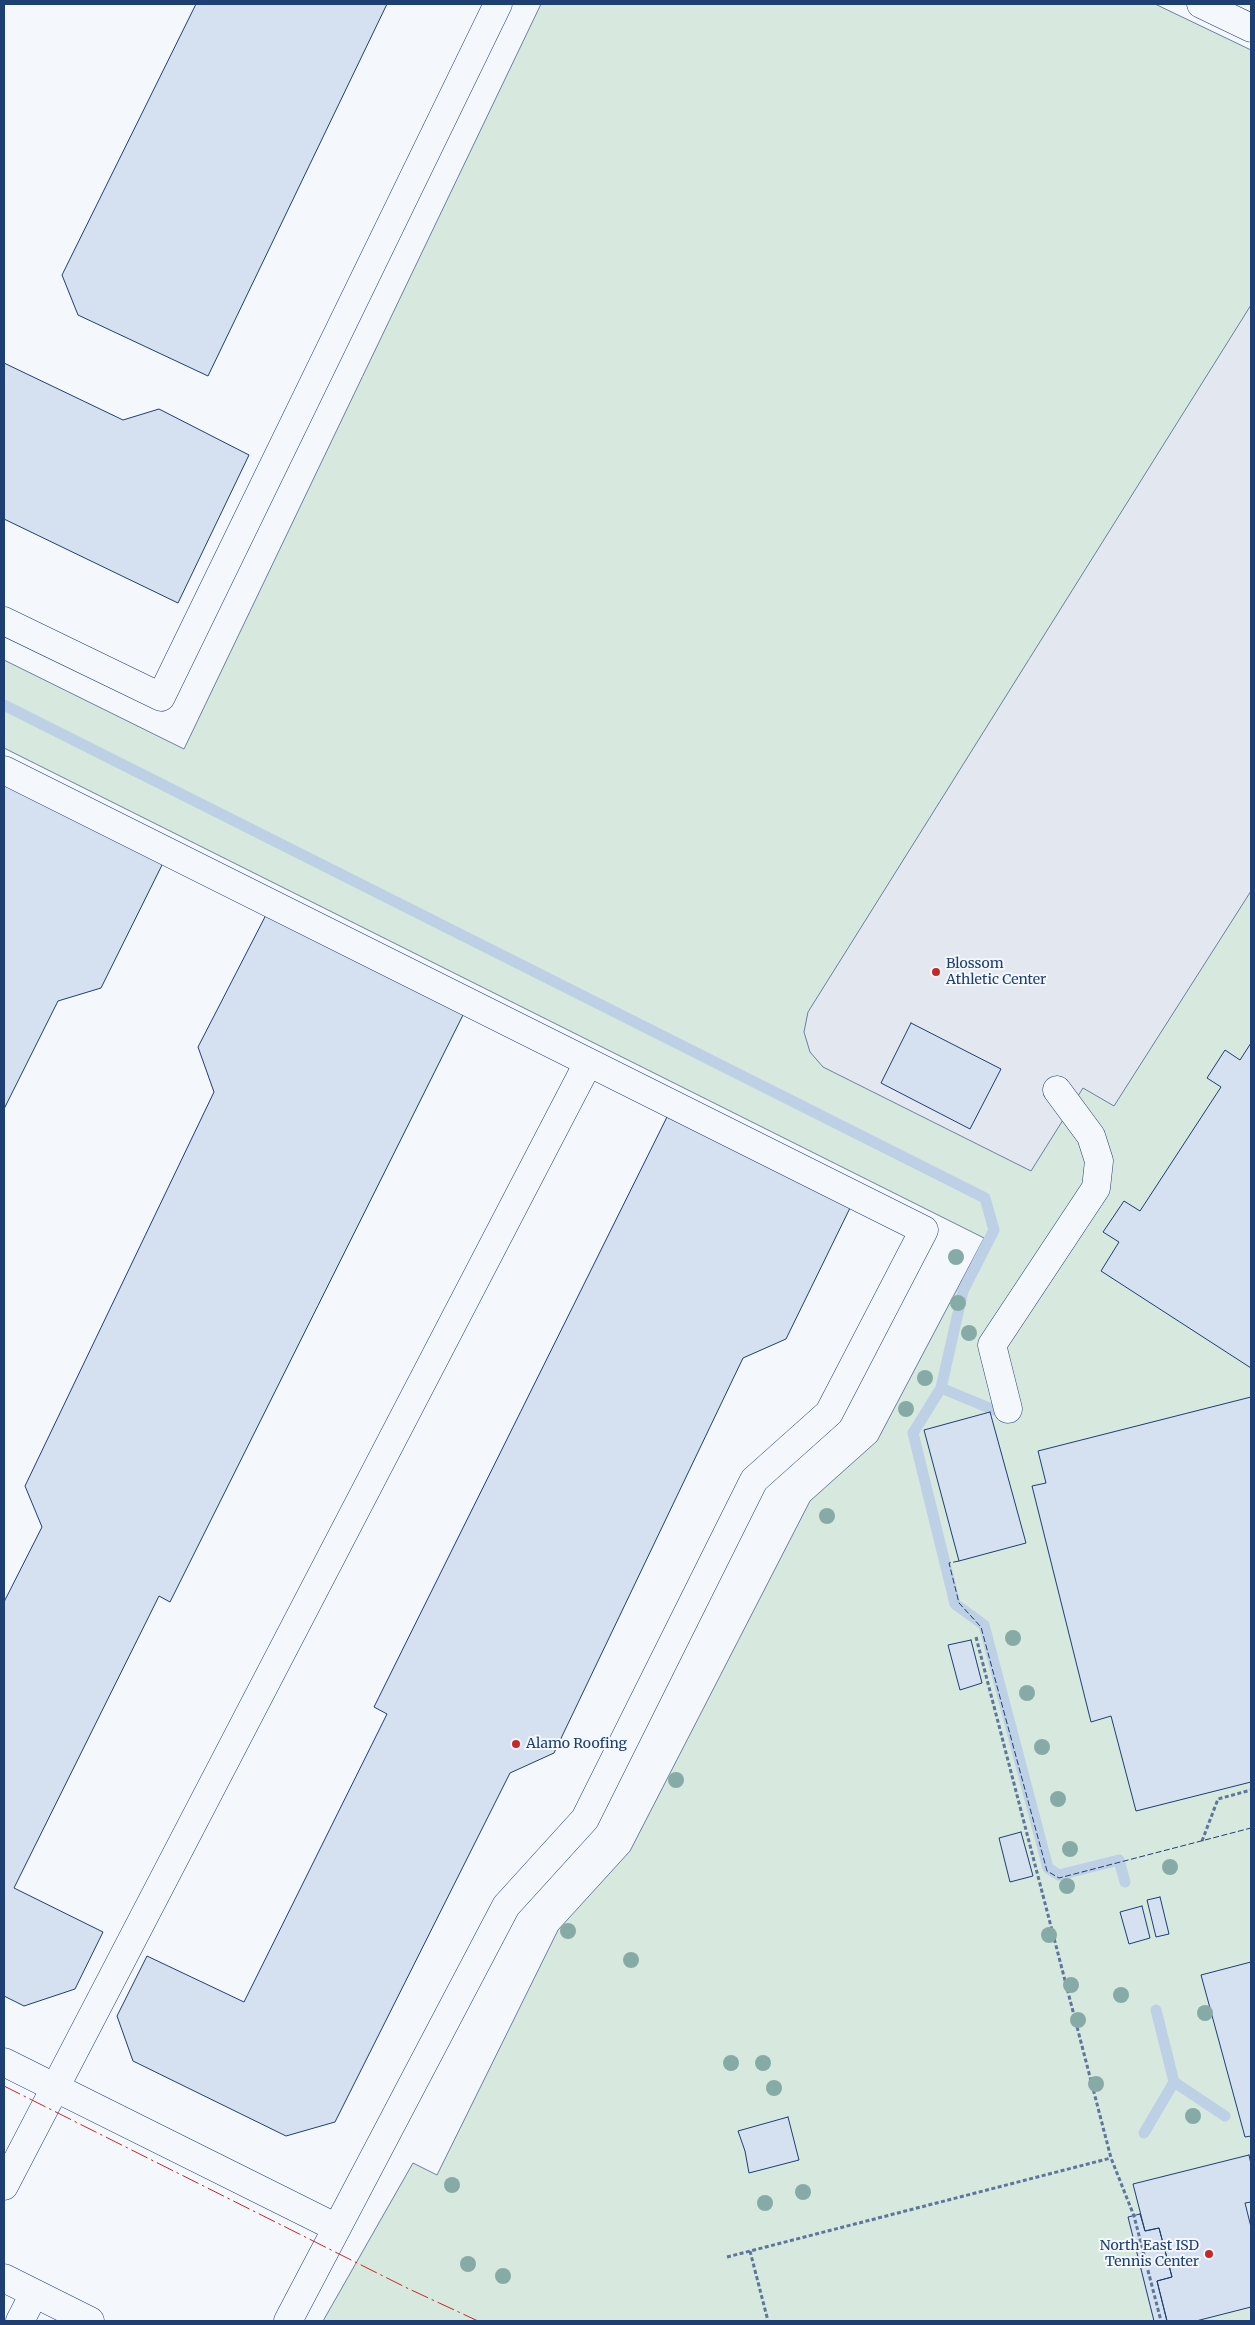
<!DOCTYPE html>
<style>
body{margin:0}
#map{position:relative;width:1255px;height:2325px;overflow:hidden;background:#f4f7fb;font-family:Merriweather,serif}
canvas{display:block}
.frame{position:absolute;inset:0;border:5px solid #1d3f73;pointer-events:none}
</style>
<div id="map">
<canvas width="1255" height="2325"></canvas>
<div class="frame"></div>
</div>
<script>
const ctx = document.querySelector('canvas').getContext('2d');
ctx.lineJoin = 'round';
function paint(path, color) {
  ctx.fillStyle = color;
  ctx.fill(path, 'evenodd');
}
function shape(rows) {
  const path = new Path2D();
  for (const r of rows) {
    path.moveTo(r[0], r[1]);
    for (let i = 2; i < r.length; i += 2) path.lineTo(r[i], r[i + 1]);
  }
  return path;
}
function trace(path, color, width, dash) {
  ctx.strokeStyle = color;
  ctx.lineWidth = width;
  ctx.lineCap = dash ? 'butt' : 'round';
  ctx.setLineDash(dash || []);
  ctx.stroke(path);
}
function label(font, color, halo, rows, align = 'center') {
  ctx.font = font + ' Merriweather,serif';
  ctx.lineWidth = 4;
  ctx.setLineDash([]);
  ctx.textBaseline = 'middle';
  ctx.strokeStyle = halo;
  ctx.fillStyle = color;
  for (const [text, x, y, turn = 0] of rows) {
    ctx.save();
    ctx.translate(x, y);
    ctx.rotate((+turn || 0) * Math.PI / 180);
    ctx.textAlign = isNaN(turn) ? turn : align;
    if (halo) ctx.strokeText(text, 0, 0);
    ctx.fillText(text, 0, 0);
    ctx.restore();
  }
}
const green = shape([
 [541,4,1155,4,1251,50,1251,2321,323,2321,413,2163,437,2175,558,1930,630,1851,810,1501,877,1441,984,1238,4,748,4,660,184,749,541,4]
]);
paint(green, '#d7e8df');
trace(green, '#687fa3', 1);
const parking = shape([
 [1251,305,1251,891,1114,1106,1083,1088,1031,1171,823,1067,810,1052,804,1032,808,1012,1251,305]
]);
paint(parking, '#e3e8f0');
trace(parking, '#687fa3', 1);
trace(shape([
 [4,705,985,1198,994,1230,963,1291,941,1388,913,1433,955,1604,984,1625,1048,1868,1059,1875,1119,1860,1125,1882],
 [941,1388,994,1410],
 [1156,2010,1174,2082,1225,2116],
 [1144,2133,1174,2082]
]), '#bed0e5', 11);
const building = shape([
 [196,4,387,4,208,376,78,315,62,275,196,4],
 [4,363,123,420,159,409,249,455,178,603,4,519,4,363],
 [4,782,164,861,101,988,58,1001,4,1109,4,782],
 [268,911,466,1009,170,1602,159,1596,14,1888,103,1932,75,1989,24,2006,4,1996,4,1602,42,1527,25,1486,214,1092,198,1047,268,911],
 [911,1023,1001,1069,970,1129,881,1083,911,1023],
 [1251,1043,1251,1368,1101,1271,1119,1242,1103,1232,1124,1201,1140,1211,1221,1087,1207,1078,1225,1050,1240,1060,1251,1043],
 [667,1117,851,1206,786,1339,743,1358,554,1753,510,1773,335,2122,286,2136,133,2061,117,2016,147,1956,244,2002,387,1714,374,1707,667,1117],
 [1251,1397,1251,1782,1136,1811,1111,1716,1091,1722,1032,1486,1046,1483,1038,1451,1251,1397],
 [990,1412,1026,1543,959,1561,924,1430,990,1412],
 [971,1640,982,1683,960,1690,948,1645,971,1640],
 [1021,1832,1033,1876,1010,1882,999,1838,1021,1832],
 [1160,1897,1169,1934,1156,1937,1147,1900,1160,1897],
 [1142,1906,1150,1938,1129,1944,1120,1912,1142,1906],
 [1251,1962,1251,2136,1245,2137,1201,1975,1251,1962],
 [788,2117,799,2160,749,2173,745,2151,738,2131,788,2117],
 [1249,2155,1251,2164,1251,2202,1245,2203,1251,2227,1251,2307,1196,2321,1167,2321,1157,2281,1172,2277,1159,2228,1145,2231,1133,2184,1249,2155],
 [1140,2214,1145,2231,1159,2228,1172,2277,1157,2281,1167,2321,1154,2321,1128,2217,1140,2214]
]);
paint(building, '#d5e0f0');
trace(building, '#1d3f73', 1);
const minor = shape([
 [1201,4,1251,28],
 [4,621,161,697,498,4],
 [4,770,924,1230,829,1413,754,1480,585,1819,506,1906,288,2321],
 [1008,1409,992,1345,1096,1188,1099,1161,1091,1136,1057,1090],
 [4,2062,337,2228],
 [4,2186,588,1063],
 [20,2321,34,2294]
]);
const major = shape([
 [4,2278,90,2321]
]);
trace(minor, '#1d3f73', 29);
trace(major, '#1d3f73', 29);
trace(shape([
 [976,1637,1111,2158,1134,2216,1161,2321],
 [1202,1841,1218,1799,1251,1790],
 [750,2251,768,2321],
 [727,2257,1111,2158]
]), '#5e769c', 3, [4, 2.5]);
trace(minor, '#f4f7fb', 28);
trace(major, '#f4f7fb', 28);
trace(shape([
 [959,1561,949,1563,959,1603,981,1627,1047,1871,1059,1878,1251,1828]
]), '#1d3f73', 1, [6, 2.5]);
trace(shape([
 [4,2086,407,2288,478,2321]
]), '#c62828', 1, [18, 4, 2.5, 4]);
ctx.fillStyle = '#86aba6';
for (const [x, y] of [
 [956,1257],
 [958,1303],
 [969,1333],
 [925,1378],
 [906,1409],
 [827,1516],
 [1013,1638],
 [1027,1693],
 [1042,1747],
 [676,1780],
 [1058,1799],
 [1070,1849],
 [1170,1867],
 [1067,1886],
 [568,1931],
 [1049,1935],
 [631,1960],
 [1071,1985],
 [1121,1995],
 [1205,2013],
 [1078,2020],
 [731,2063],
 [763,2063],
 [1096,2084],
 [774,2088],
 [1193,2116],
 [452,2185],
 [803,2192],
 [765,2203],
 [468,2264],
 [503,2276]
]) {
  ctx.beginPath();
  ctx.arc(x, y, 8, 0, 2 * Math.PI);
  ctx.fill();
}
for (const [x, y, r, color] of [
 [936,972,5,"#c62828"],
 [516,1744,5,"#c62828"],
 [1209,2254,5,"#c62828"]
]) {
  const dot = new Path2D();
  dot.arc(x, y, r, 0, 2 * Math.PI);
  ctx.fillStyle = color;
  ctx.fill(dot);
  trace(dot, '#f4f7fb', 2);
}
label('14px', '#1d3f73', '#f4f7fb', [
 ["Blossom",946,964],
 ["Athletic Center",946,980],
 ["Alamo Roofing",526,1744],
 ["North East ISD",1199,2246,"right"],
 ["Tennis Center",1199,2262,"right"]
], 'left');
</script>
